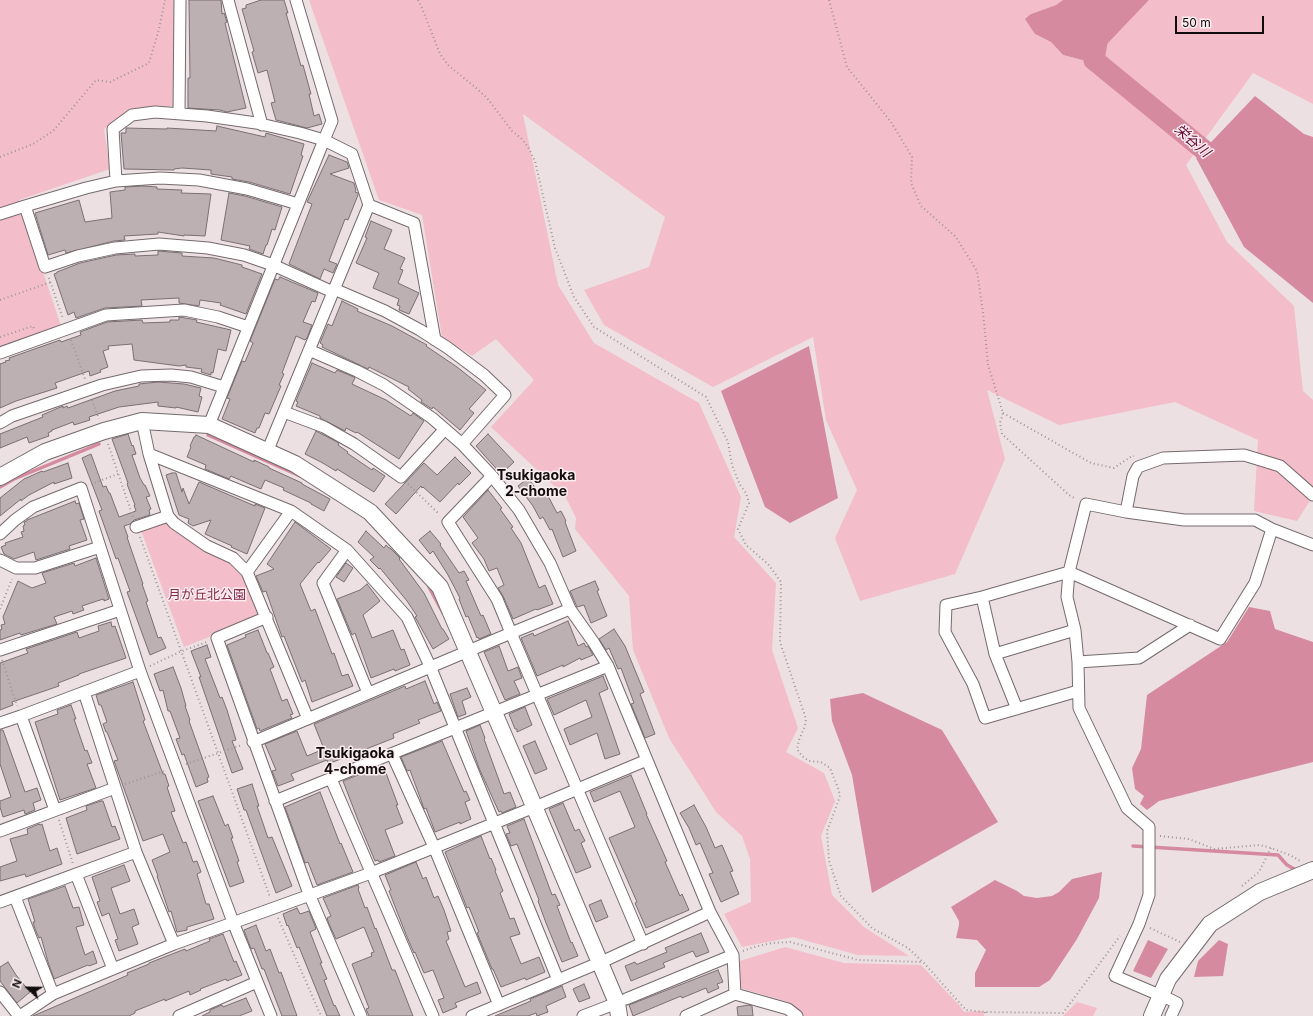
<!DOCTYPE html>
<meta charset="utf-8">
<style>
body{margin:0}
#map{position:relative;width:1313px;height:1016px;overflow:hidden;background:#ece0e3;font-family:Inter,sans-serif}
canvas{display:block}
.north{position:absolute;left:8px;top:968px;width:40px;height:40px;-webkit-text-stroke:3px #faedf0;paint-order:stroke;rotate:292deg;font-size:11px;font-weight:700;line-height:16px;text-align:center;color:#110d0e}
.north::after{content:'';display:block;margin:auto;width:14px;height:18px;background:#110d0e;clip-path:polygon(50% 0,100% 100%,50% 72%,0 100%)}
.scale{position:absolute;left:1175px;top:16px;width:89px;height:18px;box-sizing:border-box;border:2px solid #110d0e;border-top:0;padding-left:5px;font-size:12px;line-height:14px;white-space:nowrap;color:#110d0e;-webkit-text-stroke:3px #faedf0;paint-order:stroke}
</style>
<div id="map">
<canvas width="1313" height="1016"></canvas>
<div class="north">N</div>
<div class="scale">50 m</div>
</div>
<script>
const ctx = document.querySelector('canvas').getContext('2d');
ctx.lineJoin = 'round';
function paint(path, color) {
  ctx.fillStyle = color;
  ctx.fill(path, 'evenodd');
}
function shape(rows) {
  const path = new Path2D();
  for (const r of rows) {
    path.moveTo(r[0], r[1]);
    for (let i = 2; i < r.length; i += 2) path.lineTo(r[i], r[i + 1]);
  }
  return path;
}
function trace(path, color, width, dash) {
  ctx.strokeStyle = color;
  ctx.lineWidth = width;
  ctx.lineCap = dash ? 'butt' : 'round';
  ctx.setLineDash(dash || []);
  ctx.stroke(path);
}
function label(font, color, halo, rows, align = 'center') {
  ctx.font = font + ' Inter,"Noto Sans JP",sans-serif';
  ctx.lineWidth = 3;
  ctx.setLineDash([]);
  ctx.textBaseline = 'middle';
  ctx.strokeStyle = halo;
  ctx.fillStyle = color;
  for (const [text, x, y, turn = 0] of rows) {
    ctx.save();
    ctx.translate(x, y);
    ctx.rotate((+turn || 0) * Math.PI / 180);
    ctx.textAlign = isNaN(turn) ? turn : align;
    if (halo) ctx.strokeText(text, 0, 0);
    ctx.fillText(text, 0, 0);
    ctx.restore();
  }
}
paint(shape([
 [0,0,175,0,174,106,133,108,104,129,110,169,19,200,61,326,0,346],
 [309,0,1063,0,1056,5,1031,14,1035,34,1051,42,1063,55,1090,62,1149,0,1313,0,1313,104,1253,73,1186,165,1227,242,1294,306,1303,391,1313,400,1313,496,1297,521,1254,511,1258,440,1175,402,1059,425,987,390,1005,459,955,574,860,601,835,538,857,490,826,420,813,337,713,387,604,325,584,290,649,267,665,217,523,114,558,285,594,343,699,403,741,497,734,537,776,583,772,650,798,728,786,752,824,773,835,801,821,836,832,895,864,927,909,956,858,955,793,937,742,947,724,914,751,902,750,859,742,836,716,812,669,738,633,650,629,596,575,529,576,518,565,496,491,427,534,380,496,339,472,356,442,337,422,215,379,200],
 [168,516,231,562,244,575,259,608,256,618,184,647,139,525],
 [785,947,844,963,921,965,959,1005,964,1012,983,1011,984,1016,800,1016,788,1002,740,988,740,961],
 [1077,1002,1097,1008,1093,1016,1063,1016]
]), '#f3bdca');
paint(shape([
 [1063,0,1149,0,1090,62,1063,55,1051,42,1035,34,1025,19,1031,14,1056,5],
 [1255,96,1304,134,1313,137,1313,303,1244,247,1196,158],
 [809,346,838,498,790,523,765,507,721,391],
 [1249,607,1270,611,1275,629,1313,642,1313,762,1159,801,1147,810,1140,804,1144,796,1135,789,1132,768,1141,749,1147,695,1227,642],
 [863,693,942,730,998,822,872,893,852,775,832,721,830,699],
 [1102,872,1099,898,1077,939,1050,980,1039,987,975,987,975,973,986,950,977,940,956,938,959,925,959,921,951,907,995,880,1017,891,1024,896,1037,898,1052,896,1059,892,1072,879],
 [1148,940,1168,949,1151,978,1133,971],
 [1219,940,1228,944,1223,976,1194,977,1198,961]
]), '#d68a9f');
trace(shape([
 [208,435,300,476],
 [0,487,14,479,99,444],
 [429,587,443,613],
 [1133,846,1278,855,1287,865,1298,871]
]), '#d68a9f', 3.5);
trace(shape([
 [1104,0,1094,60,1210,155,1223,171]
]), '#d68a9f', 21);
const building = shape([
 [189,0,221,0,222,14,224,13,227,22,225,23,246,108,227,112,220,110,188,108,188,78,190,78,189,0],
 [261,0,284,0,288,13,286,13,301,66,303,65,311,94,309,94,314,116,319,114,322,124,307,128,276,120,271,103,275,102,267,70,258,73,252,52,254,51,242,9,246,8,246,5,261,0],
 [217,126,265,137,266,133,304,144,301,155,303,156,290,194,249,182,232,179,232,177,211,174,211,170,182,168,174,169,174,170,124,169,121,133,126,133,126,128,167,129,167,128,216,131,217,126],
 [329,155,347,162,349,168,330,174,354,183,356,190,355,192,358,193,358,195,348,220,345,219,329,261,337,264,333,273,324,269,320,279,289,264,312,204,307,202,329,155],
 [144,186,157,187,157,189,182,190,181,193,211,194,205,236,184,235,184,236,158,232,158,234,124,236,125,240,114,241,66,253,65,250,48,255,35,213,79,200,85,222,112,218,110,192,125,190,125,187,144,186],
 [229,193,245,196,282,207,275,230,272,229,267,245,266,245,263,254,249,249,250,246,221,240,229,193],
 [371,221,392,230,384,249,405,258,400,269,403,270,398,283,419,293,409,314,399,310,400,306,397,305,399,299,373,288,379,273,356,263,367,238,365,237,371,221],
 [158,251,182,253,182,256,214,258,242,265,242,267,262,274,246,314,220,305,221,303,200,300,199,306,179,303,179,298,141,300,142,306,105,308,76,318,74,312,68,315,54,274,57,273,57,272,80,263,116,255,135,254,135,256,158,255,158,251],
 [280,277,318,293,315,302,312,301,303,322,312,325,307,338,305,340,296,336,282,373,284,374,279,385,281,386,269,414,265,413,259,428,257,428,255,433,222,419,230,399,227,398,242,361,245,362,253,343,250,341,275,279,278,280,280,277],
 [342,301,358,309,357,311,392,326,427,345,426,346,457,367,486,390,469,409,474,413,460,430,433,407,432,409,421,402,422,400,408,389,409,387,369,367,368,369,322,347,323,345,320,343,325,331,328,324,332,326,342,301],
 [179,317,197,320,196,322,231,330,226,351,218,349,213,373,211,372,211,375,201,372,202,369,186,367,186,365,179,366,134,360,132,344,108,346,109,349,103,351,108,367,100,370,101,372,90,376,89,371,55,383,57,388,16,401,0,408,0,364,6,362,5,361,10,360,9,358,60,340,61,342,81,335,80,332,107,322,142,320,143,323,170,322,170,320,179,320,179,317],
 [312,363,335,373,337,370,354,377,355,378,352,384,386,400,411,416,413,413,424,421,399,459,357,432,356,433,346,428,345,431,320,418,320,416,296,406,298,402,296,401,312,363],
 [158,382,184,384,201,388,199,396,202,397,198,412,176,407,176,408,158,406,158,402,119,407,89,417,90,420,74,425,73,422,52,430,52,431,48,433,49,436,29,443,27,437,0,448,0,434,43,417,42,415,63,406,63,408,67,406,68,408,115,391,139,386,139,384,158,382],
 [316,431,339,443,338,445,348,452,347,453,372,470,373,468,385,476,374,492,337,469,336,471,321,462,305,454,316,431],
 [128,434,132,446,133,445,136,454,132,455,140,478,144,485,145,485,150,496,146,497,151,509,149,510,150,515,134,520,130,524,124,526,128,537,127,537,143,584,142,584,148,601,146,602,158,638,161,637,166,648,150,655,127,592,130,591,118,558,116,559,99,511,102,510,82,458,91,454,103,487,106,486,109,493,110,493,119,517,136,511,134,505,135,505,127,484,128,483,112,439,128,434],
 [488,434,514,462,501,474,476,446,488,434],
 [196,435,254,462,254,460,269,467,269,468,302,483,302,484,330,499,324,511,311,504,311,503,283,490,284,488,265,480,261,489,233,477,231,476,229,479,205,469,206,465,187,457,191,447,190,446,194,437,195,437,196,435],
 [455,457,471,473,459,485,458,483,440,502,423,487,422,488,421,486,396,514,385,504,424,463,437,475,455,457],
 [68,463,72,478,54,484,54,482,29,495,21,501,21,499,0,516,0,498,24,479,42,471,43,472,68,463],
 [172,473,176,473,182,492,183,488,189,504,199,482,255,506,255,504,265,508,247,554,231,547,232,546,205,534,211,520,193,526,188,523,189,519,179,515,166,475,172,473],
 [528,478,542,497,547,494,557,513,561,511,566,521,565,522,576,551,563,557,552,529,550,530,543,517,540,519,533,506,518,486,528,478],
 [488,490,502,508,500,509,513,527,511,528,521,543,539,588,545,585,553,604,537,610,536,609,513,619,503,596,498,588,504,585,497,568,489,571,484,559,472,543,478,538,463,517,488,490],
 [75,501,76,504,79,503,84,519,80,520,87,540,69,546,70,549,36,560,34,552,14,559,4,554,1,547,6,545,5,543,23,537,21,532,24,531,23,526,25,525,24,522,27,521,27,520,75,501],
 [295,522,331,549,319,563,318,562,300,584,311,611,315,609,332,654,334,653,342,676,348,674,353,686,312,702,305,680,302,682,284,636,282,637,266,591,263,592,256,576,274,569,267,564,295,522],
 [366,531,384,548,386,545,389,548,390,548,400,558,399,559,424,593,442,629,443,629,449,639,433,649,415,617,417,616,407,601,380,568,379,569,370,560,374,557,358,542,366,531],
 [430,531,441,544,440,545,459,573,464,571,469,580,466,581,481,616,483,615,491,634,479,639,478,637,477,638,468,616,466,617,459,599,460,598,448,575,433,551,430,554,419,540,430,531],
 [96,558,109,599,104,601,104,599,100,600,82,606,84,610,73,614,72,611,54,617,57,624,21,635,20,633,0,640,0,630,2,629,1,625,5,624,3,617,18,581,32,588,46,583,42,573,74,563,75,566,96,558],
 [346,563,353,568,344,582,336,577,346,563],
 [595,581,599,590,597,591,607,616,591,623,584,605,577,607,570,591,595,581],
 [367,584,380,601,363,615,372,638,393,630,401,650,404,649,410,665,395,671,394,669,371,678,355,633,352,635,337,599,360,590,367,584],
 [568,621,578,646,584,643,586,647,588,646,593,655,581,660,580,658,563,667,563,665,537,676,521,638,533,633,534,636,568,621],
 [111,622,112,627,115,626,126,658,79,674,79,675,58,683,59,686,12,702,13,705,0,710,0,663,28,653,26,649,77,632,79,638,99,631,98,626,111,622],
 [614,629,625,646,644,692,640,694,655,734,645,738,631,704,634,703,621,668,618,669,609,648,606,650,599,639,614,629],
 [258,630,267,653,268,653,274,667,270,669,282,701,287,699,293,714,290,715,292,718,260,731,259,728,257,729,227,645,246,637,245,635,258,630],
 [207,645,211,657,205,659,220,698,222,697,227,710,236,740,232,741,243,769,232,773,199,677,201,677,191,651,207,645],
 [499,646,508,671,518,667,522,678,514,681,520,694,505,700,484,652,499,646],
 [173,667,181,688,186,706,185,706,190,720,189,721,209,777,207,778,208,782,196,787,184,754,182,755,176,739,180,738,170,711,168,711,163,690,160,691,154,674,173,667],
 [603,676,608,689,599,693,620,754,605,759,597,733,570,745,564,729,592,717,586,700,554,715,547,699,603,676],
 [425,681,434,704,437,702,441,711,418,720,420,723,393,734,394,738,328,764,327,760,291,774,294,780,278,786,272,771,276,770,265,744,297,731,307,756,324,749,314,724,405,686,406,689,425,681],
 [133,682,145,720,143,721,163,774,165,774,169,786,167,787,175,811,171,812,183,843,186,842,193,862,197,861,201,872,197,874,206,904,209,904,214,919,187,927,187,930,177,932,171,911,169,912,157,876,158,876,152,860,170,852,163,834,143,841,114,761,118,760,107,732,106,732,103,724,107,722,101,705,99,705,96,695,133,682],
 [467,688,471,697,462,701,466,714,458,717,450,694,467,688],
 [71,705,76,719,74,719,85,751,87,750,92,763,87,764,96,788,60,800,35,722,58,714,57,710,71,705],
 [525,707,532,725,517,732,517,729,515,729,509,714,525,707],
 [480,725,485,738,484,739,504,794,510,792,516,807,502,813,501,811,499,812,479,768,466,731,480,725],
 [0,730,3,730,25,792,37,788,41,800,33,803,35,810,25,814,24,810,3,817,0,807,0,801,11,797,0,764,0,730],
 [442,741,464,792,466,791,470,800,465,802,471,819,460,824,460,822,435,832,426,808,424,809,421,800,410,770,407,771,401,757,442,741],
 [535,741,547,769,535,774,523,746,535,741],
 [383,765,398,805,396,805,403,823,385,830,395,856,379,862,378,860,375,861,358,820,343,781,383,765],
 [631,775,647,814,646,814,667,861,665,862,680,896,682,894,689,910,646,928,635,903,637,902,609,838,635,827,620,791,594,802,590,792,631,775],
 [252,784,259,806,257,806,268,838,272,837,292,886,276,893,246,810,244,810,237,789,252,784],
 [320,792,340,844,341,843,353,872,317,885,308,862,305,863,285,807,320,792],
 [213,796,225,826,228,824,233,838,231,838,239,861,237,862,244,882,230,887,198,801,213,796],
 [101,801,103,801,112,827,115,826,120,839,77,854,66,818,87,810,86,806,101,801],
 [563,803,575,831,579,829,585,841,581,843,591,867,576,873,549,809,563,803],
 [694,805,706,827,715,848,722,845,733,871,730,872,739,894,721,902,709,874,713,873,700,843,696,845,689,828,680,813,694,805],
 [524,819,552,895,555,894,560,905,557,906,571,943,572,942,578,956,562,962,546,923,538,901,539,900,517,844,511,846,506,834,510,833,507,826,524,819],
 [39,824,40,825,42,824,50,851,57,848,62,864,26,877,25,874,0,881,0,867,17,861,10,839,28,834,27,829,39,824],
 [481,836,490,859,491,858,496,870,495,871,503,891,500,893,510,919,514,918,520,934,510,937,521,964,539,957,545,972,526,980,525,978,501,987,493,969,492,969,477,933,479,932,469,907,467,908,445,852,481,836],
 [416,862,423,879,426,877,434,898,438,896,444,910,451,931,447,932,449,939,446,941,465,987,477,982,481,993,455,1003,457,1007,443,1013,438,1000,444,998,433,970,424,973,415,952,414,953,407,937,389,891,391,890,385,875,416,862],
 [124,865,130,881,111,888,120,914,134,909,139,924,132,927,138,944,119,951,115,940,118,939,109,913,102,916,97,902,100,901,92,877,124,865],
 [358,885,359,888,358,889,365,908,367,907,375,929,376,928,392,970,395,970,413,1016,369,1016,366,1009,369,1008,352,964,372,956,371,953,374,952,364,927,336,939,329,924,327,918,331,916,323,898,358,885],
 [65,886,73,908,79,907,84,925,76,927,85,955,93,951,97,963,89,966,88,965,54,979,48,962,41,937,39,938,35,929,33,922,35,922,28,899,65,886],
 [601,900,608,917,596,922,589,905,601,900],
 [297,908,300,914,309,911,315,926,316,929,310,932,322,963,320,963,327,979,324,980,334,1006,335,1005,340,1016,327,1016,299,947,297,948,288,925,287,926,283,914,297,908],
 [256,925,266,951,270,949,279,973,281,972,297,1016,282,1016,264,969,262,969,254,948,251,949,244,930,256,925],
 [701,933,709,952,696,957,693,951,663,963,665,967,631,981,625,966,635,962,636,964,638,964,667,952,665,948,701,933],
 [223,934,234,962,236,961,242,975,227,981,226,979,200,989,201,990,190,995,189,991,165,1001,165,999,135,1011,135,1013,129,1016,33,1016,128,975,127,973,149,964,149,963,185,949,186,951,210,941,209,939,223,934],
 [8,962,16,975,30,992,17,1003,0,981,0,967,8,962],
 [718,970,723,982,717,984,719,988,708,993,706,988,682,998,681,996,633,1016,629,1005,718,970],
 [584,984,590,998,579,1002,573,989,584,984],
 [562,986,566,997,546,1006,548,1012,537,1016,536,1013,528,1016,495,1016,531,1001,530,999,562,986],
 [246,998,252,1011,239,1016,202,1016,210,1012,210,1010,222,1005,223,1007,246,998],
 [749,1005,752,1006,753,1016,738,1016,737,1007,749,1005]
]);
paint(building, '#bcb0b3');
trace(building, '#7a6f72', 1);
const street = shape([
 [228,0,262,125],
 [179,114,180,0],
 [116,181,113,129,132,115,155,112,207,116,256,123,300,133,324,140,209,425],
 [298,204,247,189,199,180,160,178,116,181,86,188,25,206,45,267,78,256,115,248,159,244,208,248,244,255,273,265,333,292],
 [369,205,414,223,435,340],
 [0,214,25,206],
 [334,289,385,311,420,330,448,348,484,375,505,395,462,444],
 [309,350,357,371,384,385,432,418,462,444,492,476,519,510,550,563,570,609,594,643,608,666,710,912,608,959,472,1016],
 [0,353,106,315,184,310,218,317,248,327],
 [284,412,324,427,354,444,401,477,445,429],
 [142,421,149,454,291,511,347,550,407,617,430,666,558,980],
 [0,423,12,416,102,385,141,376,171,375,191,377,224,387],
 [267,452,369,205,352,154,324,140,332,121,296,0],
 [149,454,168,516,174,523,207,546,233,558,247,572,291,511],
 [1126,512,1184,520,1255,520,1272,529,1313,545],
 [136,527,168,516],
 [0,534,15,520,33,507,81,488,140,671,233,922,271,1016],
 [347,550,323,583,368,693],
 [0,560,16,568,35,568,100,547],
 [247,572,308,719],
 [982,597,995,654,1017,709],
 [570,609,511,633,643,944],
 [267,617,217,638,309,894,361,1016],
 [0,650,120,610],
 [995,654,1075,630],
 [1078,662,1139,658,1190,625],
 [1078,691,985,718,973,684,945,632,946,605,982,597,1069,572,1220,639,1255,583,1272,529],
 [84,692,136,852,174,944],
 [21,716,55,810],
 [0,723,21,716,140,671],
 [253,742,511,633,497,599,448,522,492,476],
 [392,754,434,847,499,1005],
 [331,779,433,1016],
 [275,801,608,666],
 [0,831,115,788],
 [76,874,113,969],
 [15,897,53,994],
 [0,902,136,852],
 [710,912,733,955,735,994],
 [0,992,19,1016],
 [1157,994,1115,976,1139,924,1149,895,1149,827,1127,808,1079,708,1078,662,1075,630,1067,597,1069,572,1086,504,1126,512,1133,476,1138,467,1163,458,1244,455,1280,466,1313,495],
 [1161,995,1177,1003,1171,1016],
 [626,999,733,955],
 [20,1016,53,994,113,969,174,944,371,873,542,804,647,760],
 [179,1016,257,982],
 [583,1016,609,1006],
 [686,1016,735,994,788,1009,797,1016]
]);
const secondary = shape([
 [0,477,45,452,104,431,142,421,209,425,295,464,370,512,440,587,520,773,617,1003,619,1016],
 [1152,1016,1168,979,1210,924,1260,892,1313,870]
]);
trace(street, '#756a6d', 13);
trace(secondary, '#756a6d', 18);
trace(shape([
 [418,0,422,8,440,54,449,66,475,87,487,98,512,131,521,138,528,147,535,161,555,248,574,297,594,327,706,397,728,442,732,465,740,485,746,493,749,503,738,529,746,545,768,564,781,582,780,642,806,719,805,726,799,740,797,749,802,756,809,761,821,762,830,768,838,788,840,795,838,802,827,831,829,861,841,896,872,928,908,948,923,962,966,1010,985,1012,1063,1013,1120,936],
 [829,0,847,67,891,122,912,157,911,183,921,206,956,237,977,271,983,312,988,365,1003,413,1000,423,1002,434,1069,495,1076,499],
 [0,157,33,144,53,131,96,80,110,82,149,63,159,29,165,0],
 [49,278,63,319],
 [0,300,51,282],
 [0,337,33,326,34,329],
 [71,340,85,379],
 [92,400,99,419],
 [1003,413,1091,463,1114,468,1132,456,1134,456],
 [108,444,133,517],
 [91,484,118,474],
 [408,484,439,514],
 [140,537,270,897],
 [0,609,12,579],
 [2,660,17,706],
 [150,666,182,651,207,642],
 [186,764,242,745],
 [125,784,165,771],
 [59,820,73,864],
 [1160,836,1189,839,1214,849,1260,845,1271,848,1290,855,1300,861],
 [1242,886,1259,872,1271,848],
 [278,918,321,1016],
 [1150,928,1180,942],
 [743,951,754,947,772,943,790,942,858,960,922,962],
 [985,1012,986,1016]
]), '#9f9598', 2, [1, 3]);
trace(street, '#fff', 11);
trace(secondary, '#fff', 16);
label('13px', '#852b4b', '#faedf0', [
 ["月が丘北公園",207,595]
]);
label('italic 14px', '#62032e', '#faedf0', [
 ["栄谷川",1192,141,41]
]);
label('bold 14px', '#110d0e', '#faedf0', [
 ["Tsukigaoka",536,476],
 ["2-chome",536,492],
 ["Tsukigaoka",355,754],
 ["4-chome",355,770]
]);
</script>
